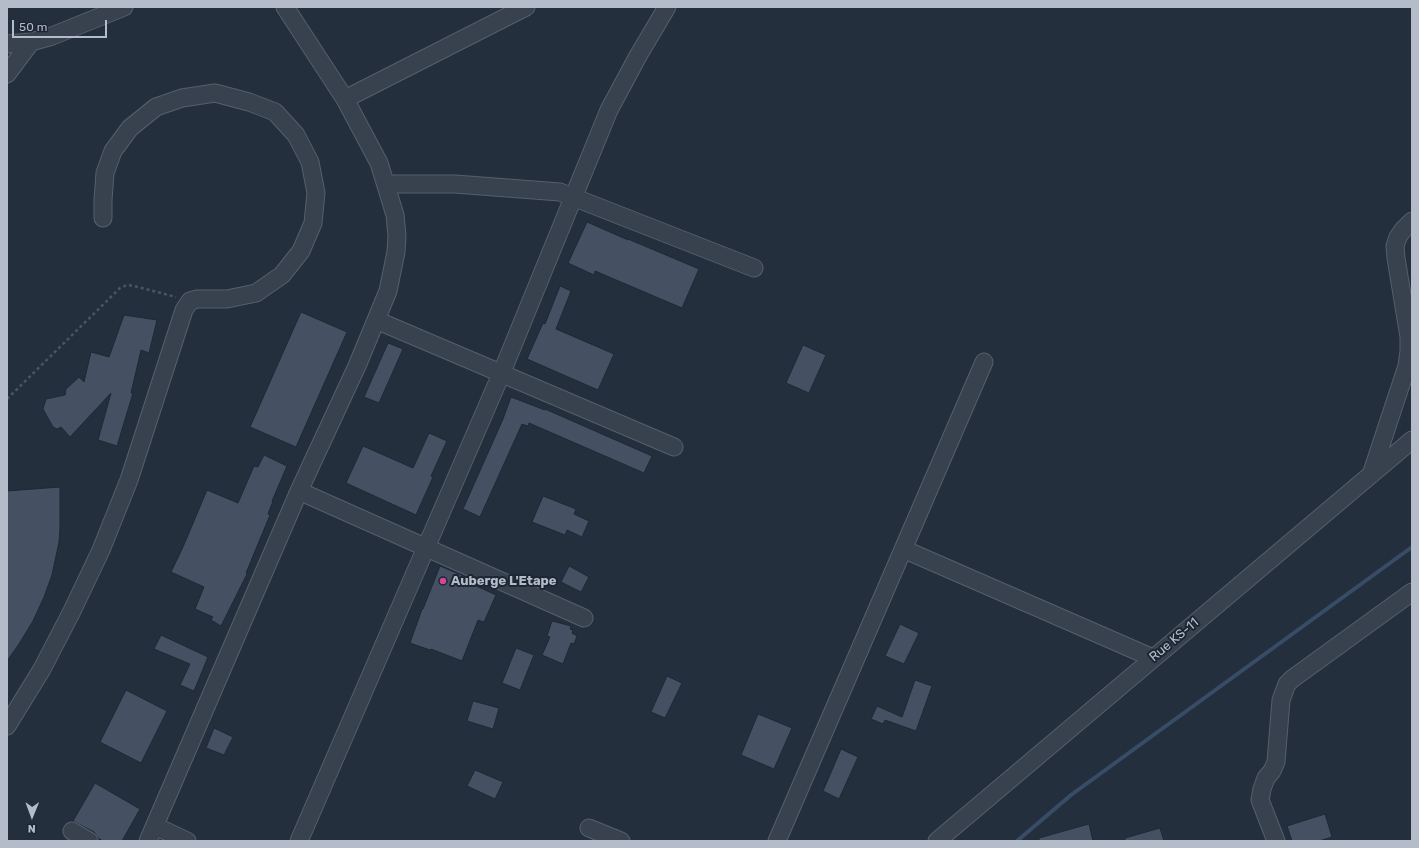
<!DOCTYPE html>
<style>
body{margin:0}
#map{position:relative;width:1419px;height:848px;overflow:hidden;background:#242f3e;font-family:Rubik,sans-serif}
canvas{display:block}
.frame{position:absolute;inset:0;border:8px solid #b4bcc9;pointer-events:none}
.north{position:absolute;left:12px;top:796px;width:40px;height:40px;-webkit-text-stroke:3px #1d2633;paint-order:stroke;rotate:181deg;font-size:11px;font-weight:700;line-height:16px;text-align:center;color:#b4bcc9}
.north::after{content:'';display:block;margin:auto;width:14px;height:18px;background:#b4bcc9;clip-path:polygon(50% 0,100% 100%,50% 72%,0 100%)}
.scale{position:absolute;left:12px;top:20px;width:95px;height:18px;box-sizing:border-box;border:2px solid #b4bcc9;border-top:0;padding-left:5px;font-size:12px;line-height:14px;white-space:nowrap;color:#b4bcc9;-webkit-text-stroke:3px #1d2633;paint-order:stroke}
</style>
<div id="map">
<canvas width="1419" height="848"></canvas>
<div class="frame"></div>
<div class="north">N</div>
<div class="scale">50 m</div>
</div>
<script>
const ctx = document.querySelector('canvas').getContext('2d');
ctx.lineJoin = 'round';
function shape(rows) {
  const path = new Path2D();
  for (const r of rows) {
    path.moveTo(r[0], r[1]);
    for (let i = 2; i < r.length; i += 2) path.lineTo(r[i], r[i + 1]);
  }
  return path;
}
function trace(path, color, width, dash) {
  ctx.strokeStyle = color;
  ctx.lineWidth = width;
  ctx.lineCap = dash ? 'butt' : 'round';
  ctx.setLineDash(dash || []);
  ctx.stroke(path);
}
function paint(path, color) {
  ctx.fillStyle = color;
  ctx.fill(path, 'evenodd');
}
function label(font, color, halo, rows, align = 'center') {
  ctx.font = font + ' Rubik,sans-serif';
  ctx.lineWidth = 4;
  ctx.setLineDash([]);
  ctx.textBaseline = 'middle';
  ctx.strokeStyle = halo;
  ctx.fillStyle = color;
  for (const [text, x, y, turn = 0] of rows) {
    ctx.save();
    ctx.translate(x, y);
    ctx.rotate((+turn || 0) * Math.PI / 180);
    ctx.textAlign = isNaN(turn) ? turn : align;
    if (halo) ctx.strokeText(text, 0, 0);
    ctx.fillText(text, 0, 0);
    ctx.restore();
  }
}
trace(shape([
 [1017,841,1071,795,1412,547]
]), '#394c67', 4);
const building = shape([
 [587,222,628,240,628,239,699,269,682,308,595,271,594,275,568,263,587,222],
 [560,286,571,291,556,329,614,354,598,390,527,359,543,323,545,324,560,286],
 [301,312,347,332,296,447,250,427,301,312],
 [124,315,157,320,149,353,141,350,131,393,133,393,117,446,98,440,111,393,70,437,61,427,57,429,53,427,43,409,46,399,65,395,66,389,79,377,84,382,91,352,109,357,124,315],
 [388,343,403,349,379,403,364,397,388,343],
 [803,345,826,355,809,393,786,383,803,345],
 [511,397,545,410,545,409,652,456,644,473,529,423,528,426,522,424,480,517,463,509,503,419,511,397],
 [429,433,447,441,431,476,433,477,416,515,346,483,363,446,413,468,429,433],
 [264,455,287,466,272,501,273,501,268,514,270,515,246,573,247,574,221,626,211,620,213,617,195,609,204,587,171,572,183,547,207,490,238,503,254,466,258,467,264,455],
 [60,487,60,528,59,542,52,575,44,597,33,621,19,644,7,661,7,491,60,487],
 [543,496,576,509,574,514,589,521,582,537,567,530,565,535,532,522,543,496],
 [440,566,473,580,472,584,496,595,484,622,478,620,462,661,431,649,430,650,410,643,422,609,423,609,440,566],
 [569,566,589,577,581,592,561,582,569,566],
 [552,621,571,626,570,629,573,630,572,633,577,636,574,644,571,643,563,664,542,655,550,637,547,636,552,621],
 [900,624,919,633,904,664,885,656,900,624],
 [161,635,208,657,194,691,180,685,190,664,154,649,161,635],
 [516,648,534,655,520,690,502,683,516,648],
 [667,676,682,683,665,718,651,712,667,676],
 [915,680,932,686,916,731,885,720,883,724,871,719,877,706,902,717,915,680],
 [126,690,167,711,141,763,100,742,126,690],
 [473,701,499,708,493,729,467,721,473,701],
 [758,714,792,728,774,769,741,755,758,714],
 [214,728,233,737,224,755,206,748,214,728],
 [841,749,858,757,839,799,823,791,841,749],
 [475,770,503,782,495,799,467,786,475,770],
 [95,783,140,809,122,841,103,841,98,838,94,832,73,821,95,783],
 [1325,814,1332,837,1319,841,1292,841,1287,826,1325,814],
 [1089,824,1093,841,1039,841,1039,838,1089,824],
 [1160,828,1164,841,1125,841,1125,838,1160,828]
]);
paint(building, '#455162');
trace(building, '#1f2835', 1);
const minor = shape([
 [7,44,31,42,52,36,124,7],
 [7,74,31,42],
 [345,99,526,7],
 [387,184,455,184,560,192,754,268],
 [376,320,674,447],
 [1371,475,1407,366,1409,351,1409,337,1396,258,1395,246,1398,237,1403,230,1412,221],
 [299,491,584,618],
 [903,549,1153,658],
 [7,726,42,669,72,611,101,550,129,480,184,310,190,301,197,299,227,299,256,293,282,275,301,251,313,223,316,193,310,162,296,135,275,112,249,102,215,93,182,98,156,107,130,128,113,151,105,173,103,200,103,218],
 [155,826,187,841],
 [589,828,621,841],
 [72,831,89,841],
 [148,841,299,491,357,366,388,291,396,252,397,236,395,215,379,163,345,99,285,7],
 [299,841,502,372,609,110,638,56,667,7],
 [777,841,984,362],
 [937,841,1412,440],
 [1276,841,1260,800,1262,789,1266,778,1272,771,1276,762,1281,700,1287,684,1292,679,1412,592]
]);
trace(minor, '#565f6c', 19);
trace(shape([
 [7,399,120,288,127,285,134,286,176,297]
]), '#44595c', 2.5, [3, 3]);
trace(minor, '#38414e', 17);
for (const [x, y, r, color] of [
 [443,581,4,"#d1479c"]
]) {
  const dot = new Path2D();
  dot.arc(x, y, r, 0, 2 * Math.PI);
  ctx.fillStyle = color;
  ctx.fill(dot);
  trace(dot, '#1d2633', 1.5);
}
label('bold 13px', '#b4bcc9', '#1d2633', [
 ["Auberge L'Etape",451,581]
], 'left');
label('13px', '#b4bcc9', '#1d2633', [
 ["Rue KS-11",1174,640,-40]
]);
</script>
